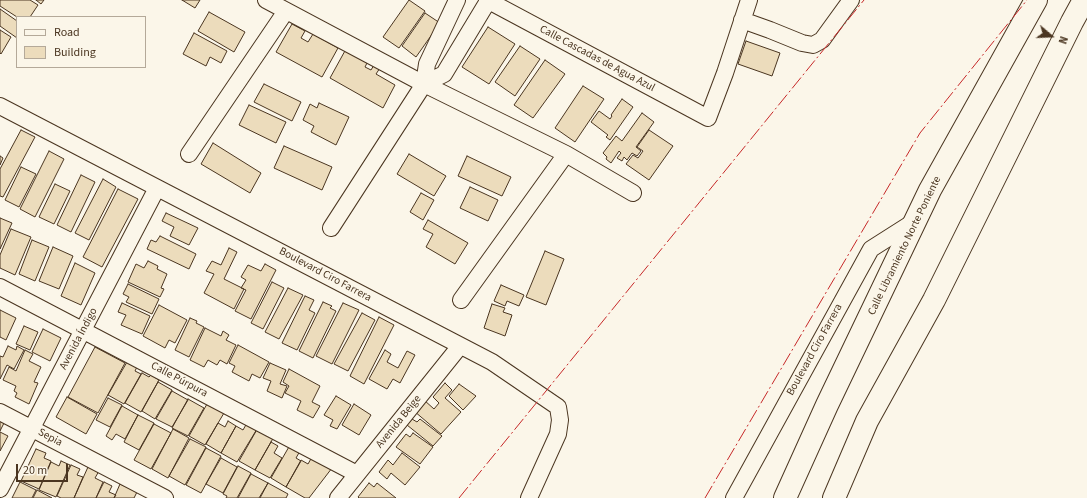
<!DOCTYPE html>
<meta charset="utf-8">
<style>
body{margin:0}
#map{position:relative;width:1087px;height:498px;overflow:hidden;background:#fbf6e9;font-family:"Source Sans 3",sans-serif}
canvas{display:block}
.legend{position:absolute;left:16px;top:16px;width:130px;height:52px;box-sizing:border-box;background:#fbf6e9;border:1px solid #b4a999;margin:0;padding:5px 7px;list-style:none;font-size:12px;color:#4a3520}
.legend li{display:flex;align-items:center;gap:8px;height:20px}
.legend b{width:20px;border:1px solid #b4a999}
.north{position:absolute;left:1031px;top:16px;width:40px;height:40px;-webkit-text-stroke:3px #fbf6e9;paint-order:stroke;rotate:109deg;font-size:11px;font-weight:700;line-height:16px;text-align:center;color:#4a3520}
.north::after{content:'';display:block;margin:auto;width:14px;height:18px;background:#4a3520;clip-path:polygon(50% 0,100% 100%,50% 72%,0 100%)}
.scale{position:absolute;left:16px;top:464px;width:52px;height:18px;box-sizing:border-box;border:2px solid #4a3520;border-top:0;padding-left:5px;font-size:12px;line-height:14px;white-space:nowrap;color:#4a3520;-webkit-text-stroke:3px #fbf6e9;paint-order:stroke}
</style>
<div id="map">
<canvas width="1087" height="498"></canvas>
<ul class="legend">
<li><b style="height:5px;background:#fbf6e9"></b>Road</li>
<li><b style="height:11px;background:#ecdcbc"></b>Building</li>
</ul>
<div class="north">N</div>
<div class="scale">20 m</div>
</div>
<script>
const ctx = document.querySelector('canvas').getContext('2d');
ctx.lineJoin = 'round';
function paint(path, color) {
  ctx.fillStyle = color;
  ctx.fill(path, 'evenodd');
}
function shape(rows) {
  const path = new Path2D();
  for (const r of rows) {
    path.moveTo(r[0], r[1]);
    for (let i = 2; i < r.length; i += 2) path.lineTo(r[i], r[i + 1]);
  }
  return path;
}
function trace(path, color, width, dash) {
  ctx.strokeStyle = color;
  ctx.lineWidth = width;
  ctx.lineCap = dash ? 'butt' : 'round';
  ctx.setLineDash(dash || []);
  ctx.stroke(path);
}
function label(font, color, halo, rows, align = 'center') {
  ctx.font = font + ' "Source Sans 3",sans-serif';
  ctx.lineWidth = 3;
  ctx.setLineDash([]);
  ctx.textBaseline = 'middle';
  ctx.strokeStyle = halo;
  ctx.fillStyle = color;
  for (const [text, x, y, turn = 0] of rows) {
    ctx.save();
    ctx.translate(x, y);
    ctx.rotate((+turn || 0) * Math.PI / 180);
    ctx.textAlign = isNaN(turn) ? turn : align;
    if (halo) ctx.strokeText(text, 0, 0);
    ctx.fillText(text, 0, 0);
    ctx.restore();
  }
}
const building = shape([
 [0,0,30,0,38,5,30,17,17,17,0,6,0,0],
 [36,0,44,0,41,4,36,0],
 [182,0,200,0,195,8,182,0],
 [409,0,425,11,399,48,383,37,409,0],
 [0,9,17,21,17,38,0,26,0,9],
 [209,12,245,32,234,52,198,31,209,12],
 [425,13,440,23,416,57,402,46,425,13],
 [292,24,305,31,301,38,308,42,313,34,338,48,322,77,276,52,292,24],
 [488,27,515,44,489,84,462,67,488,27],
 [0,30,11,37,1,54,0,53,0,30],
 [194,33,227,51,221,63,210,57,206,66,183,54,194,33],
 [746,41,780,53,772,76,738,64,746,41],
 [520,46,540,59,515,96,495,82,520,46],
 [346,49,368,61,365,67,371,70,374,65,380,68,376,74,395,85,383,108,330,78,346,49],
 [545,60,565,74,533,118,514,105,545,60],
 [264,84,301,102,292,121,254,102,264,84],
 [583,86,604,99,575,142,555,128,583,86],
 [622,99,633,107,610,140,606,137,608,135,591,122,599,111,610,119,612,116,611,115,622,99],
 [319,103,349,117,336,145,311,132,314,126,303,120,310,104,317,108,319,103],
 [249,105,286,122,276,143,239,125,249,105],
 [642,113,654,122,636,147,641,151,637,156,632,153,627,160,624,157,622,161,617,158,621,153,619,151,611,163,606,159,607,157,603,153,616,136,622,141,642,113],
 [21,130,35,137,3,197,0,196,0,169,21,130],
 [649,130,673,146,649,180,626,164,633,155,638,158,643,151,637,147,649,130],
 [213,143,261,173,250,193,201,164,213,143],
 [284,146,332,167,322,190,274,168,284,146],
 [49,151,64,159,35,217,20,209,49,151],
 [409,154,446,176,434,196,397,174,409,154],
 [0,156,3,158,0,165,0,156],
 [467,156,511,177,502,196,458,176,467,156],
 [21,167,36,174,19,207,5,200,21,167],
 [81,175,95,182,71,232,57,225,81,175],
 [103,179,116,187,89,240,75,233,103,179],
 [55,184,70,191,54,224,39,217,55,184],
 [470,187,498,200,488,221,460,208,470,187],
 [118,189,138,199,102,267,83,257,118,189],
 [421,193,434,200,423,220,410,212,421,193],
 [166,213,198,228,189,245,170,236,174,227,162,221,166,213],
 [0,218,12,223,0,249,0,218],
 [428,220,468,243,455,264,426,247,433,234,423,229,428,220],
 [11,229,31,237,15,275,0,268,0,255,11,229],
 [160,236,196,254,189,269,147,249,151,240,156,242,160,236],
 [32,240,49,247,35,281,19,274,32,240],
 [53,247,73,256,59,289,39,281,53,247],
 [229,248,237,252,224,279,244,289,234,309,204,293,214,274,206,271,212,261,221,265,229,248],
 [545,251,564,259,546,305,526,297,545,251],
 [148,261,158,266,157,269,167,274,161,288,164,289,160,297,128,282,136,264,144,268,148,261],
 [75,263,95,273,81,305,61,296,75,263],
 [265,264,276,270,251,319,235,311,246,290,241,288,246,280,241,277,248,265,261,271,265,264],
 [272,282,284,288,263,329,251,323,272,282],
 [128,284,159,299,152,314,126,302,129,297,123,294,128,284],
 [501,285,524,295,519,306,507,301,505,306,494,301,501,285],
 [288,288,303,295,279,339,265,332,288,288],
 [305,296,314,300,309,310,315,313,297,350,282,343,305,296],
 [323,302,332,306,330,308,336,311,313,358,299,351,323,302],
 [122,303,150,316,142,334,121,325,126,315,118,312,122,303],
 [343,303,359,310,332,364,316,356,343,303],
 [492,304,505,308,503,312,512,315,505,336,484,328,492,304],
 [159,305,187,320,175,343,169,340,165,348,143,336,159,305],
 [0,310,16,318,6,340,0,337,0,310],
 [362,313,375,320,348,371,334,364,362,313],
 [379,317,394,325,364,384,350,376,379,317],
 [190,318,197,321,196,323,204,327,189,357,175,350,190,318],
 [24,326,38,332,30,350,16,344,24,326],
 [205,328,221,336,223,331,229,335,226,340,236,345,227,364,220,360,217,365,208,360,204,367,190,360,205,328],
 [43,329,61,338,50,361,32,352,43,329],
 [238,345,269,362,260,378,252,374,249,381,232,372,235,366,229,363,238,345],
 [8,346,16,350,17,346,24,350,14,369,7,365,0,379,0,356,3,357,8,346],
 [95,347,125,363,98,413,68,397,95,347],
 [25,350,33,354,29,361,41,367,34,382,38,383,29,404,15,397,17,393,14,391,16,386,3,380,9,367,16,371,25,350],
 [385,350,391,354,387,362,398,368,407,351,415,355,400,383,393,379,387,389,369,379,385,350],
 [127,362,137,367,135,371,141,374,124,404,108,395,127,362],
 [270,363,286,370,280,384,287,386,282,398,267,391,271,381,263,378,270,363],
 [289,369,320,386,312,402,320,406,313,418,297,410,301,401,285,393,289,386,283,382,289,369],
 [142,373,149,377,151,375,159,380,141,412,125,403,142,373],
 [158,382,172,390,155,419,142,411,158,382],
 [445,383,452,390,445,398,461,412,441,434,414,411,424,400,434,409,439,403,433,397,445,383],
 [459,384,476,396,463,410,449,396,459,384],
 [172,391,188,400,172,427,156,419,172,391],
 [336,396,351,405,337,429,330,426,333,420,324,415,336,396],
 [67,397,97,414,86,434,56,417,67,397],
 [108,398,122,405,110,427,96,420,108,398],
 [188,399,204,408,188,436,172,428,188,399],
 [207,404,224,413,205,445,189,436,207,404],
 [354,404,371,415,359,435,342,425,354,404],
 [122,406,138,415,125,439,116,434,112,440,106,436,122,406],
 [138,415,154,423,139,450,124,442,138,415],
 [412,419,417,422,420,419,442,436,433,446,407,425,412,419],
 [0,421,4,423,0,431,0,421],
 [228,421,236,426,221,453,206,444,218,423,225,427,228,421],
 [247,423,257,429,237,462,221,453,236,426,243,430,247,423],
 [154,424,171,433,151,469,134,460,154,424],
 [259,426,275,435,255,470,239,461,259,426],
 [173,429,189,438,168,478,152,469,173,429],
 [0,432,8,436,0,451,0,432],
 [413,433,433,447,420,464,396,447,406,434,410,437,413,433],
 [190,439,206,447,185,485,169,476,190,439],
 [271,442,278,446,274,453,282,458,270,478,255,470,271,442],
 [290,445,300,451,296,458,301,461,286,487,271,478,290,445],
 [206,448,221,456,201,493,186,485,206,448],
 [36,449,46,453,44,458,51,461,39,489,21,481,36,449],
 [402,453,420,467,405,485,391,473,387,479,379,472,388,460,393,465,402,453],
 [312,457,332,468,309,498,305,498,286,487,301,460,308,464,312,457],
 [221,458,237,467,223,493,206,484,221,458],
 [61,461,70,465,56,497,39,490,51,462,59,466,61,461],
 [71,465,80,469,77,475,83,477,74,498,61,498,57,496,71,465],
 [238,466,251,473,237,498,226,498,227,496,223,494,238,466],
 [88,467,99,471,95,478,103,482,96,498,74,498,88,467],
 [251,474,268,483,259,498,238,498,251,474],
 [20,482,36,490,32,498,12,498,20,482],
 [104,482,112,486,109,492,116,495,114,498,96,498,104,482],
 [268,483,288,494,286,498,260,498,268,483],
 [369,483,374,487,377,483,396,498,359,498,358,497,369,483],
 [120,484,137,492,134,498,114,498,120,484],
 [37,490,52,498,33,498,37,490]
]);
paint(building, '#ecdcbc');
trace(building, '#4a3520', 1);
const minor = shape([
 [266,0,424,84,566,154,633,193],
 [487,0,708,118,725,73,749,0],
 [742,20,770,30,802,43,813,45,822,40,851,0],
 [424,84,444,74,488,1],
 [0,106,492,362,558,407,560,420,558,434,529,498],
 [189,154,286,11],
 [331,228,424,84,427,64,457,0],
 [0,287,357,474],
 [461,300,566,154],
 [0,412,165,498],
 [0,489,157,188],
 [338,498,460,346],
 [734,498,871,249,915,221]
]);
const trunk = shape([
 [785,498,827,405,930,190,1036,0],
 [834,498,867,421,934,300,1072,22,1084,0]
]);
trace(minor, '#4a3520', 18);
trace(trunk, '#4a3520', 24);
trace(minor, '#fbf6e9', 16);
trace(trunk, '#fbf6e9', 22);
trace(shape([
 [459,498,864,0],
 [705,498,920,133,1027,0]
]), '#c62828', 1, [14, 3, 2, 3]);
label('11px', '#4a3520', '#fbf6e9', [
 ["Calle Cascadas de Agua Azul",597,59,28],
 ["Calle Libramiento Norte Poniente",905,246,-64],
 ["Boulevard Ciro Farrera",325,275,28],
 ["Avenida Índigo",79,339,-62],
 ["Boulevard Ciro Farrera",815,350,-61],
 ["Calle Púrpura",179,380,28],
 ["Avenida Beige",399,422,-51],
 ["Sepia",50,438,28]
]);
</script>
